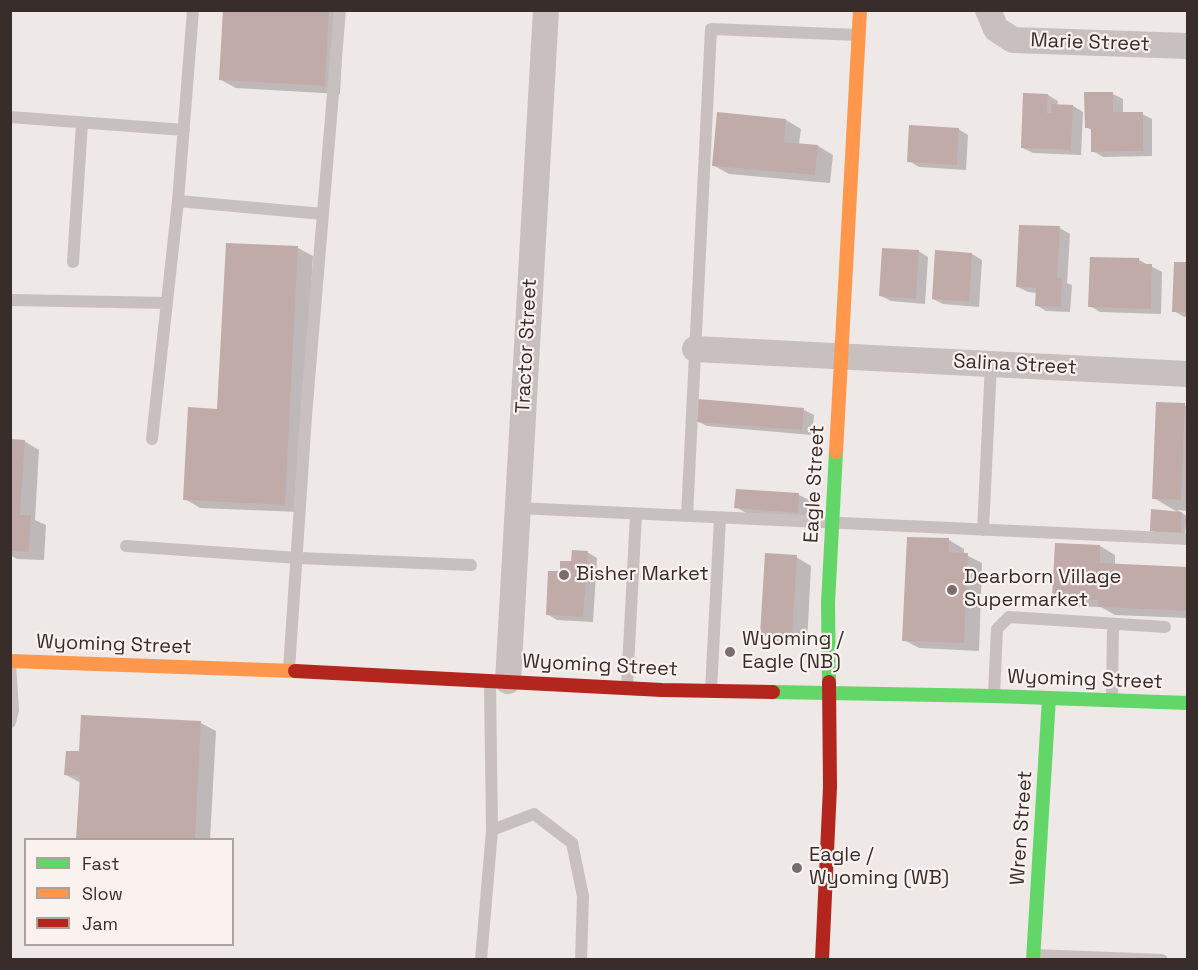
<!DOCTYPE html>
<style>
body{margin:0}
#map{position:relative;width:1198px;height:970px;overflow:hidden;background:#eee8e6;font-family:"Space Grotesk",sans-serif}
canvas{display:block}
.frame{position:absolute;inset:0;border:12px solid #392d2c;pointer-events:none}
.legend{position:absolute;left:24px;top:838px;width:210px;height:108px;box-sizing:border-box;background:#f9f2ee;border:2px solid #aca3a0;margin:0;padding:8px 10px;list-style:none;font-size:18px;color:#392d2c}
.legend li{display:flex;align-items:center;gap:12px;height:30px}
.legend b{width:30px;border:2px solid #aca3a0}
</style>
<div id="map">
<canvas width="1198" height="970"></canvas>
<div class="frame"></div>
<ul class="legend">
<li><b style="height:8px;background:#63d668"></b>Fast</li>
<li><b style="height:8px;background:#ff974d"></b>Slow</li>
<li><b style="height:8px;background:#b3261e"></b>Jam</li>
</ul>
</div>
<script>
const ctx = document.querySelector('canvas').getContext('2d');
ctx.lineJoin = 'round';
function paint(path, color) {
  ctx.fillStyle = color;
  ctx.fill(path, 'evenodd');
}
function shape(rows) {
  const path = new Path2D();
  for (const r of rows) {
    path.moveTo(r[0], r[1]);
    for (let i = 2; i < r.length; i += 2) path.lineTo(r[i], r[i + 1]);
  }
  return path;
}
function trace(path, color, width, dash) {
  ctx.strokeStyle = color;
  ctx.lineWidth = width;
  ctx.lineCap = dash ? 'butt' : 'round';
  ctx.setLineDash(dash || []);
  ctx.stroke(path);
}
function label(font, color, halo, rows, align = 'center') {
  ctx.font = font + ' "Space Grotesk",sans-serif';
  ctx.lineWidth = 4.5;
  ctx.setLineDash([]);
  ctx.textBaseline = 'middle';
  ctx.strokeStyle = halo;
  ctx.fillStyle = color;
  for (const [text, x, y, turn = 0] of rows) {
    ctx.save();
    ctx.translate(x, y);
    ctx.rotate((+turn || 0) * Math.PI / 180);
    ctx.textAlign = isNaN(turn) ? turn : align;
    if (halo) ctx.strokeText(text, 0, 0);
    ctx.fillText(text, 0, 0);
    ctx.restore();
  }
}
paint(shape([
 [225,10,344,11,340,94,236,88,221,80],
 [1113,94,1123,99,1123,114,1142,114,1152,119,1152,156,1103,157,1093,151,1093,131,1086,127],
 [1048,95,1058,101,1057,106,1073,106,1083,112,1081,155,1033,153,1023,148],
 [786,120,801,129,799,144,818,146,833,155,830,183,729,174,713,165],
 [958,129,968,135,966,170,919,167,909,161],
 [1060,228,1070,234,1067,283,1072,285,1070,312,1046,311,1036,305,1037,293,1028,292,1018,287],
 [227,244,298,248,313,256,300,512,200,508,185,499,219,410],
 [918,251,928,257,925,304,891,301,881,296],
 [972,254,982,260,979,307,943,304,933,299],
 [1139,260,1162,272,1161,314,1100,312,1090,306],
 [1188,263,1188,317,1184,317,1174,311],
 [1158,404,1188,406,1188,511,1177,510,1187,516,1185,535,1156,533,1151,530,1179,513,1154,498],
 [804,410,814,415,812,435,707,426,697,421],
 [10,440,24,441,39,450,35,520,46,525,44,560,17,559,10,555],
 [737,490,799,495,809,500,808,518,746,513,736,507],
 [949,540,964,549,964,554,982,563,979,651,919,648,904,640],
 [1100,546,1115,555,1115,565,1188,568,1188,618,1115,615,1101,607,1069,606,1054,597],
 [587,552,597,558,593,622,557,620,547,614,561,573],
 [796,557,811,566,807,644,777,643,762,634],
 [201,723,216,731,210,840,78,840,81,783,66,775,80,753]
]), '#0003');
paint(shape([
 [223,10,329,10,325,86,219,80],
 [1084,92,1113,92,1113,112,1143,112,1143,151,1091,152,1091,128,1085,128],
 [1023,93,1048,94,1047,113,1051,113,1051,104,1073,105,1071,150,1021,148],
 [717,112,786,119,784,142,818,145,815,175,712,166],
 [909,125,959,128,957,165,907,162],
 [1019,225,1060,226,1057,278,1062,278,1061,307,1035,306,1036,288,1016,287],
 [226,243,298,246,285,505,183,500,188,407,217,409],
 [882,248,919,250,916,299,879,296],
 [935,250,972,253,969,302,932,299],
 [1090,257,1139,258,1139,264,1152,264,1151,309,1088,307],
 [1174,262,1188,262,1188,312,1172,312],
 [698,399,804,408,802,430,696,422],
 [1156,402,1185,403,1181,500,1152,499],
 [10,439,25,440,20,515,31,515,29,552,10,551],
 [736,489,799,493,798,513,734,508],
 [1151,509,1182,512,1181,534,1150,531],
 [907,537,949,538,949,552,968,553,964,643,902,641],
 [1055,543,1100,545,1100,563,1188,567,1188,611,1098,607,1098,600,1052,598],
 [572,550,588,551,583,617,546,615,548,571,560,571,560,561,571,561],
 [765,553,797,555,792,637,760,635],
 [81,715,201,721,195,840,76,840,80,776,64,775,66,751,79,751]
]), '#c0aba9');
trace(shape([
 [10,117,184,130],
 [178,201,193,10],
 [73,262,82,123],
 [10,300,167,303],
 [152,439,178,201,323,214],
 [518,508,1188,539],
 [687,516,711,29,858,35],
 [983,530,991,364],
 [126,546,298,558,471,565],
 [10,664,13,710,10,722],
 [289,669,306,416,340,10],
 [490,684,492,830],
 [627,686,636,514],
 [711,690,720,518],
 [994,695,997,629,1009,617,1165,627],
 [1112,699,1113,624],
 [1034,955,1162,960],
 [481,960,492,830,534,814,572,843,583,896,581,960]
]), '#c7c0be', 12);
trace(shape([
 [988,10,996,29,1013,40,1188,46],
 [695,349,1188,374],
 [508,681,546,10]
]), '#c7c0be', 26);
trace(shape([
 [829,682,828,603,836,452],
 [773,692,994,696,1188,703],
 [1033,960,1049,698]
]), '#63d668', 14);
trace(shape([
 [836,452,860,10],
 [10,661,295,671]
]), '#ff974d', 14);
trace(shape([
 [295,671,662,690,773,692],
 [822,960,830,787,829,682]
]), '#b3261e', 14);
for (const [x, y, r, color] of [
 [564,575,6,"#786e6d"],
 [952,590,6,"#786e6d"],
 [730,652,6,"#786e6d"],
 [797,868,6,"#786e6d"]
]) {
  const dot = new Path2D();
  dot.arc(x, y, r, 0, 2 * Math.PI);
  ctx.fillStyle = color;
  ctx.fill(dot);
  trace(dot, '#f9f2ee', 2);
}
label('20px', '#392d2c', '#f9f2ee', [
 ["Marie Street",1090,43,2],
 ["Tractor Street",527,346,-87],
 ["Salina Street",1015,365,3],
 ["Eagle Street",815,484,-87],
 ["Wyoming Street",114,645,2],
 ["Wyoming Street",600,666,3],
 ["Wyoming Street",1085,680,2],
 ["Wren Street",1022,828,-86]
]);
label('20px', '#392d2c', '#f9f2ee', [
 ["Bisher Market",576,575],
 ["Dearborn Village",964,578],
 ["Supermarket",964,601],
 ["Wyoming /",742,640],
 ["Eagle (NB)",742,663],
 ["Eagle /",809,856],
 ["Wyoming (WB)",809,879]
], 'left');
</script>
